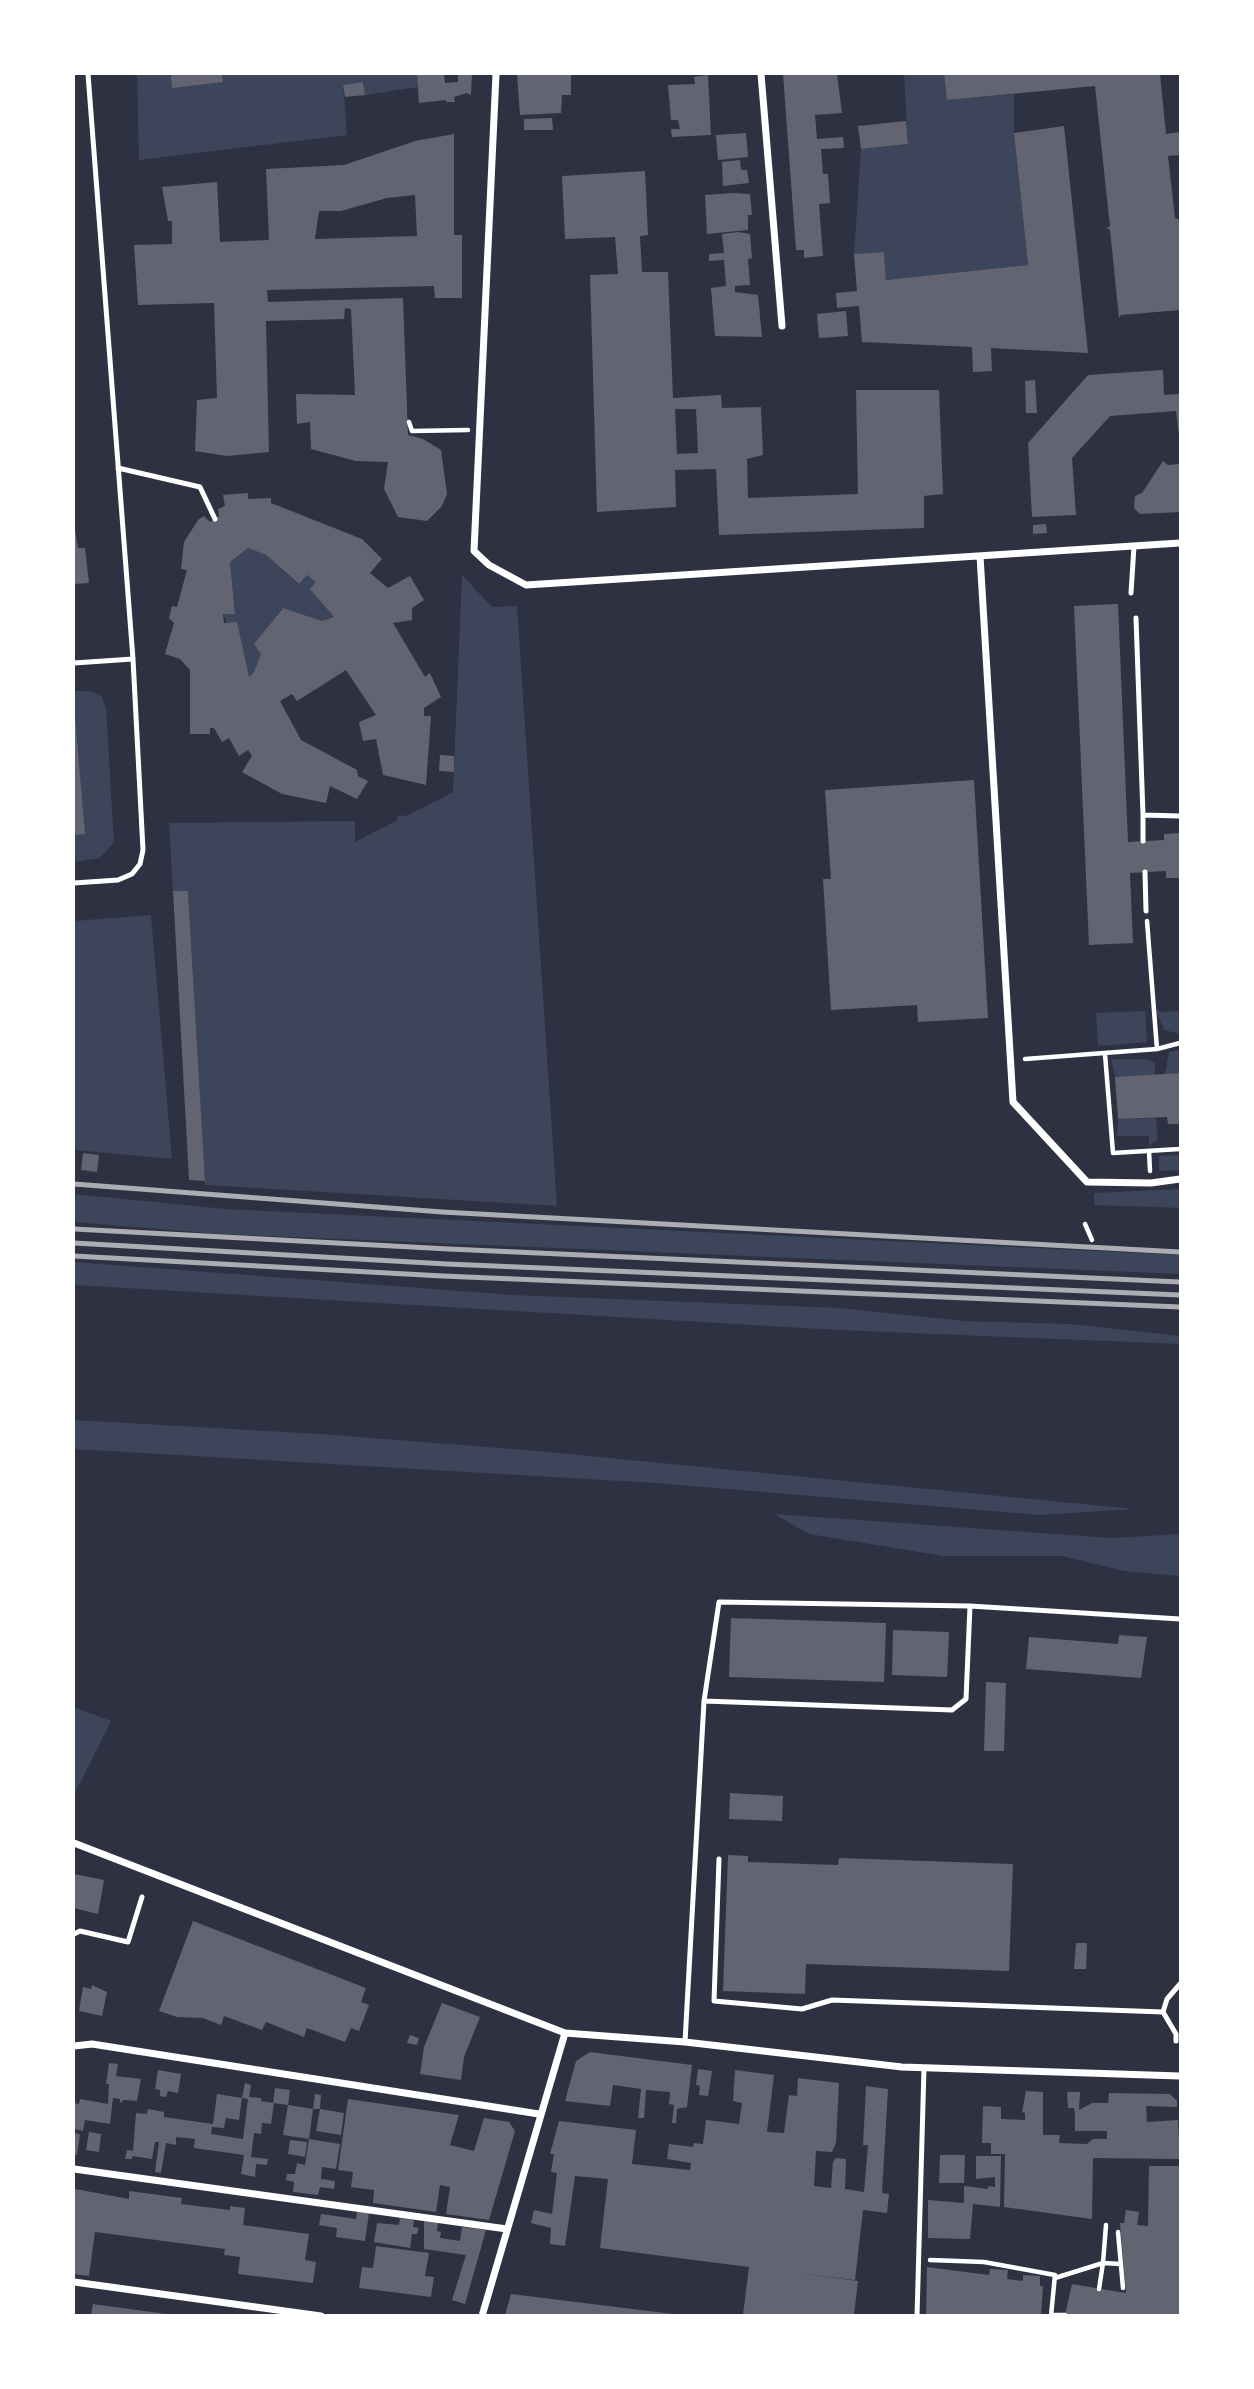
<!DOCTYPE html>
<style>
body{margin:0}
#map{position:relative;width:1254px;height:2389px;overflow:hidden;background:#2d3142;font-family:Jost,sans-serif}
canvas{display:block}
.frame{position:absolute;inset:0;border:75px solid #fff;pointer-events:none}
</style>
<div id="map">
<canvas width="1254" height="2389"></canvas>
<div class="frame"></div>
</div>
<script>
const ctx = document.querySelector('canvas').getContext('2d');
ctx.lineJoin = 'round';
function paint(path, color) {
  ctx.fillStyle = color;
  ctx.fill(path, 'evenodd');
}
function shape(rows) {
  const path = new Path2D();
  for (const r of rows) {
    path.moveTo(r[0], r[1]);
    for (let i = 2; i < r.length; i += 2) path.lineTo(r[i], r[i + 1]);
  }
  return path;
}
function trace(path, color, width, dash) {
  ctx.strokeStyle = color;
  ctx.lineWidth = width;
  ctx.lineCap = dash ? 'butt' : 'round';
  ctx.setLineDash(dash || []);
  ctx.stroke(path);
}
paint(shape([
 [137,74,417,74,418,87,365,95,363,83,343,85,347,135,139,160],
 [904,74,944,74,947,100,1014,94,1014,133,1028,265,886,280,884,252,854,254,861,149,908,144],
 [248,548,266,555,298,584,307,575,316,582,310,589,334,617,322,621,282,608,255,644,261,654,254,672,249,677,223,614,235,613,230,562],
 [462,575,492,607,517,606,557,1206,205,1185,188,891,173,891,169,823,355,821,355,842,396,821,398,815,406,816,453,792],
 [74,691,91,691,102,697,106,708,114,842,100,858,74,862],
 [151,915,172,1159,74,1150,74,921],
 [1154,1007,1161,1012,1180,1011,1180,1034,1164,1030],
 [1145,1011,1147,1042,1098,1046,1096,1013],
 [1180,1050,1180,1073,1165,1074,1169,1052],
 [1111,1059,1145,1059,1155,1063,1155,1075,1115,1077],
 [1156,1118,1158,1139,1149,1146,1149,1136,1117,1136,1118,1119],
 [1180,1155,1180,1170,1159,1171,1159,1156],
 [1180,1189,1180,1208,1094,1205,1094,1193],
 [74,1194,226,1209,1180,1255,1180,1274,219,1234,74,1222],
 [74,1262,514,1295,840,1308,964,1321,1071,1324,1180,1336,1180,1344,837,1330,74,1285],
 [74,1420,321,1434,538,1451,1134,1509,1039,1515,655,1483,74,1449],
 [774,1514,1112,1538,1180,1534,1180,1576,1124,1571,1062,1556,943,1556,809,1534],
 [74,1707,111,1721,74,1795]
]), '#3c4559');
paint(shape([
 [171,74,222,74,223,82,172,88],
 [417,74,444,74,445,83,458,82,458,74,472,74,471,95,467,93,454,97,455,102,446,102,446,100,419,103],
 [517,74,571,74,571,95,562,95,561,113,520,115],
 [783,74,837,74,842,113,815,115,817,139,843,137,844,148,821,149,823,174,828,174,830,203,819,204,823,256,804,258,804,250,796,250],
 [944,74,1160,74,1166,134,1180,132,1180,155,1168,156,1175,218,1180,220,1180,310,1121,315,1119,318,1110,230,1106,227,1110,227,1095,86,947,100],
 [708,75,711,135,672,137,671,129,680,129,678,120,671,120,668,85,695,84,694,77],
 [363,82,365,95,345,97,343,85],
 [552,118,553,130,524,130,524,119],
 [906,121,908,144,861,149,858,126],
 [1064,126,1088,353,991,348,992,371,973,372,972,347,862,342,859,306,837,308,836,293,857,291,854,254,884,252,886,280,1028,265,1014,133],
 [746,133,748,157,718,160,716,135],
 [454,134,454,235,462,235,462,298,435,298,434,286,267,290,268,302,403,298,408,435,423,439,441,450,447,494,442,506,427,521,398,517,384,489,388,462,356,461,311,449,310,422,297,424,296,394,355,395,351,309,345,308,344,319,266,321,269,452,227,456,195,451,197,400,217,398,214,303,138,305,134,245,172,244,172,221,168,221,162,187,217,182,220,242,269,240,266,169,344,165,415,141],
 [415,195,417,236,315,239,319,211,341,211,387,198],
 [740,160,741,170,747,170,749,183,723,186,722,162],
 [645,171,648,235,640,236,642,272,668,272,673,398,721,395,722,408,761,407,763,455,747,459,748,498,858,494,856,390,939,390,943,494,924,496,924,528,719,535,716,469,675,470,676,507,597,512,590,275,618,274,615,237,565,239,562,176],
 [675,409,696,409,698,453,677,454],
 [734,193,750,194,752,215,748,215,748,230,707,234,705,195],
 [738,232,750,234,752,258,748,259,750,285,735,286,735,292,758,295,762,337,715,336,711,288,726,286,724,260,709,261,709,254,724,253,722,234],
 [846,311,848,336,819,338,817,314],
 [1163,370,1164,395,1180,394,1180,444,1176,411,1110,416,1072,458,1076,515,1032,517,1028,443,1088,375],
 [1035,380,1037,413,1026,413,1025,381],
 [1163,461,1168,465,1180,464,1180,512,1140,514,1134,508,1135,496,1142,493],
 [248,493,248,499,271,498,271,503,362,539,382,559,370,573,388,588,410,576,424,600,412,608,412,620,393,623,425,677,430,673,441,697,424,708,424,716,431,716,426,785,383,775,376,739,363,741,359,722,376,715,346,670,297,701,292,694,280,701,301,740,357,770,358,776,368,781,357,799,330,786,326,803,282,794,242,772,252,756,248,750,239,756,229,738,222,742,214,728,210,728,210,734,190,734,190,670,180,659,165,654,174,623,169,618,172,606,177,607,187,570,181,569,184,542,198,520,204,516,210,522,219,516,218,509,225,506,223,495],
 [248,548,266,555,299,584,307,575,316,582,310,589,334,617,322,621,283,608,254,644,261,654,254,672,249,677,237,622,224,623,223,614,235,614,230,562],
 [74,523,78,548,85,548,89,583,74,584],
 [1046,524,1047,533,1033,534,1033,525],
 [1118,604,1128,842,1164,840,1164,834,1180,833,1180,878,1166,878,1166,871,1130,873,1133,943,1089,945,1074,606],
 [74,705,85,834,74,835],
 [440,755,454,756,454,772,439,771],
 [974,780,988,1018,918,1022,917,1005,831,1010,823,879,831,879,825,790],
 [173,891,188,891,205,1181,189,1180],
 [1180,1073,1180,1124,1168,1124,1167,1117,1118,1119,1115,1077],
 [83,1153,99,1155,97,1172,81,1170],
 [731,1618,886,1623,884,1682,729,1677],
 [893,1630,949,1632,947,1677,892,1675],
 [1119,1635,1147,1637,1141,1678,1026,1669,1029,1637,1118,1644],
 [986,1682,1006,1683,1004,1751,984,1751],
 [730,1793,783,1796,782,1821,729,1819],
 [728,1855,748,1856,748,1862,838,1865,839,1858,1013,1864,1009,1971,806,1964,805,1994,723,1991],
 [74,1874,104,1880,98,1914,74,1908],
 [193,1921,366,1988,361,2002,369,2005,359,2031,351,2028,345,2042,307,2028,304,2037,266,2022,262,2030,224,2016,221,2025,203,2018,177,2017,159,2011],
 [1076,1943,1087,1943,1086,1969,1074,1969],
 [92,1985,107,1992,102,2016,79,2011,83,1987,91,1989],
 [442,2003,480,2017,464,2057,461,2080,420,2074,424,2047],
 [410,2035,419,2038,417,2045,407,2043],
 [590,2052,692,2065,687,2107,677,2109,676,2123,672,2123,674,2105,669,2104,670,2092,646,2090,644,2118,638,2118,641,2089,613,2085,610,2106,565,2101,576,2061],
 [109,2063,118,2064,116,2076,141,2079,137,2101,124,2100,120,2103,120,2099,113,2098,110,2124,85,2120,83,2131,74,2129,74,2103,79,2104,80,2099,108,2104,109,2084,106,2084],
 [698,2069,712,2071,708,2096,699,2095,700,2086,696,2085],
 [158,2070,181,2074,178,2093,168,2091,166,2097,160,2096,160,2090,155,2089],
 [735,2070,774,2075,767,2132,784,2133,789,2095,797,2096,798,2078,839,2083,836,2143,832,2152,816,2151,814,2186,831,2188,833,2162,836,2158,846,2159,845,2189,864,2192,868,2145,863,2145,866,2086,888,2089,882,2193,889,2194,887,2213,863,2210,855,2280,798,2273,858,2281,854,2315,743,2315,749,2267,600,2248,608,2179,575,2176,565,2246,550,2244,551,2228,531,2223,534,2210,552,2214,557,2173,551,2172,554,2154,550,2154,559,2121,636,2130,632,2164,690,2170,691,2163,667,2159,669,2144,693,2147,694,2143,703,2144,706,2120,739,2124,742,2103,733,2101],
 [245,2083,251,2085,249,2097,261,2098,261,2101,273,2103,275,2088,290,2090,288,2105,274,2103,271,2124,262,2123,261,2134,254,2133,251,2157,268,2159,267,2165,256,2164,255,2177,241,2174,244,2155,194,2148,195,2139,186,2138,176,2137,176,2145,166,2143,161,2173,155,2172,159,2142,155,2142,152,2159,132,2156,132,2159,125,2159,127,2150,133,2151,136,2113,147,2114,148,2109,164,2112,164,2117,213,2124,217,2094,242,2098,239,2120,226,2118,224,2128,212,2127,211,2134,243,2139,248,2099,242,2098],
 [1026,2091,1043,2092,1043,2135,1060,2135,1059,2143,1087,2144,1093,2139,1107,2139,1107,2131,1075,2131,1075,2113,1074,2108,1068,2108,1067,2092,1080,2092,1079,2110,1092,2103,1108,2103,1109,2093,1170,2094,1177,2101,1177,2107,1146,2106,1147,2122,1178,2120,1180,2159,1093,2158,1092,2219,1004,2207,1005,2154,991,2154,991,2143,982,2143,983,2106,1001,2107,1001,2119,1025,2120,1025,2113,1022,2112],
 [315,2094,321,2095,320,2109,313,2109],
 [348,2099,459,2115,450,2145,474,2151,484,2118,509,2122,515,2131,489,2220,446,2214,450,2187,440,2185,436,2212,373,2203,374,2190,351,2187,353,2172,338,2170],
 [288,2105,313,2109,309,2139,340,2144,336,2169,322,2167,321,2179,335,2181,334,2189,320,2187,318,2195,293,2192,294,2182,286,2180,287,2174,295,2174,297,2163,305,2165,309,2139,283,2135],
 [320,2109,344,2113,341,2135,316,2131],
 [89,2132,101,2134,99,2152,86,2150],
 [74,2133,80,2134,77,2155,74,2155],
 [290,2140,307,2142,305,2157,288,2154],
 [940,2155,965,2155,964,2183,939,2183],
 [976,2156,1001,2156,1000,2207,973,2204,970,2239,928,2238,928,2200,964,2203,964,2186,988,2189,988,2186,995,2187,995,2177,976,2179],
 [1149,2166,1180,2166,1180,2315,1065,2315,1072,2284,1126,2293,1120,2223,1124,2223,1126,2210,1139,2212,1137,2225,1148,2226],
 [75,2189,129,2199,129,2191,182,2198,181,2204,230,2210,230,2206,245,2208,243,2225,309,2234,305,2260,316,2262,313,2283,238,2274,240,2257,224,2255,225,2249,95,2232,89,2276,74,2274],
 [357,2212,369,2213,365,2241,336,2237,337,2228,319,2225,321,2214,356,2219],
 [400,2218,414,2220,413,2227,419,2228,417,2234,412,2234,410,2248,374,2242,377,2223,399,2225],
 [424,2221,438,2223,437,2231,441,2232,440,2238,460,2241,462,2227,486,2230,465,2304,452,2300,466,2255,424,2249],
 [376,2246,429,2253,425,2276,434,2277,431,2297,359,2288,362,2267,373,2268],
 [927,2267,989,2275,990,2269,1008,2270,1007,2279,1023,2281,1023,2275,1040,2276,1040,2286,1043,2286,1041,2315,926,2315],
 [511,2294,673,2314,673,2315,505,2315],
 [93,2304,166,2314,166,2315,91,2315]
]), '#626471');
trace(shape([
 [409,422,412,431,468,430],
 [1147,921,1157,1049],
 [1105,1054,1113,1153,1180,1149],
 [1025,1059,1157,1049,1180,1043],
 [1149,1151,1150,1171],
 [1085,1224,1092,1240],
 [1118,2232,1123,2288],
 [930,2260,984,2262,1055,2275,1051,2316],
 [1055,2278,1103,2263,1106,2225],
 [1099,2289,1103,2263,1121,2264],
 [1051,2315,1065,2315]
]), '#fff', 4.5);
trace(shape([
 [118,468,200,487,215,519],
 [1131,593,1134,546],
 [1136,618,1143,815,1180,816],
 [74,663,133,659],
 [1143,841,1143,815],
 [1145,872,1146,911],
 [74,883,118,880,132,874,140,864,143,850,133,659,88,74],
 [704,1701,952,1710,966,1699,970,1606],
 [719,1859,714,2001,802,2009,832,2000,1163,2012,1176,2034,1176,2041],
 [74,1934,80,1931,128,1942,142,1897],
 [1163,2012,1167,1999,1180,1984],
 [685,2042,704,1701,719,1602,970,1606,1180,1619],
 [917,2316,924,2068]
]), '#fff', 5);
trace(shape([
 [496,74,474,551,489,565,526,585,1180,543],
 [761,74,782,326],
 [980,556,1013,1102,1087,1182,1151,1183,1180,1179],
 [74,1843,565,2033,685,2042,902,2067,1180,2076],
 [74,2046,92,2044,539,2114],
 [74,2169,507,2229],
 [74,2282,321,2316],
 [482,2316,565,2033]
]), '#fff', 7);
trace(shape([
 [74,1184,442,1212,1180,1252],
 [74,1229,449,1249,1180,1282],
 [74,1243,447,1264,1180,1295],
 [74,1256,443,1276,1180,1307]
]), '#abadb3', 5);
</script>
